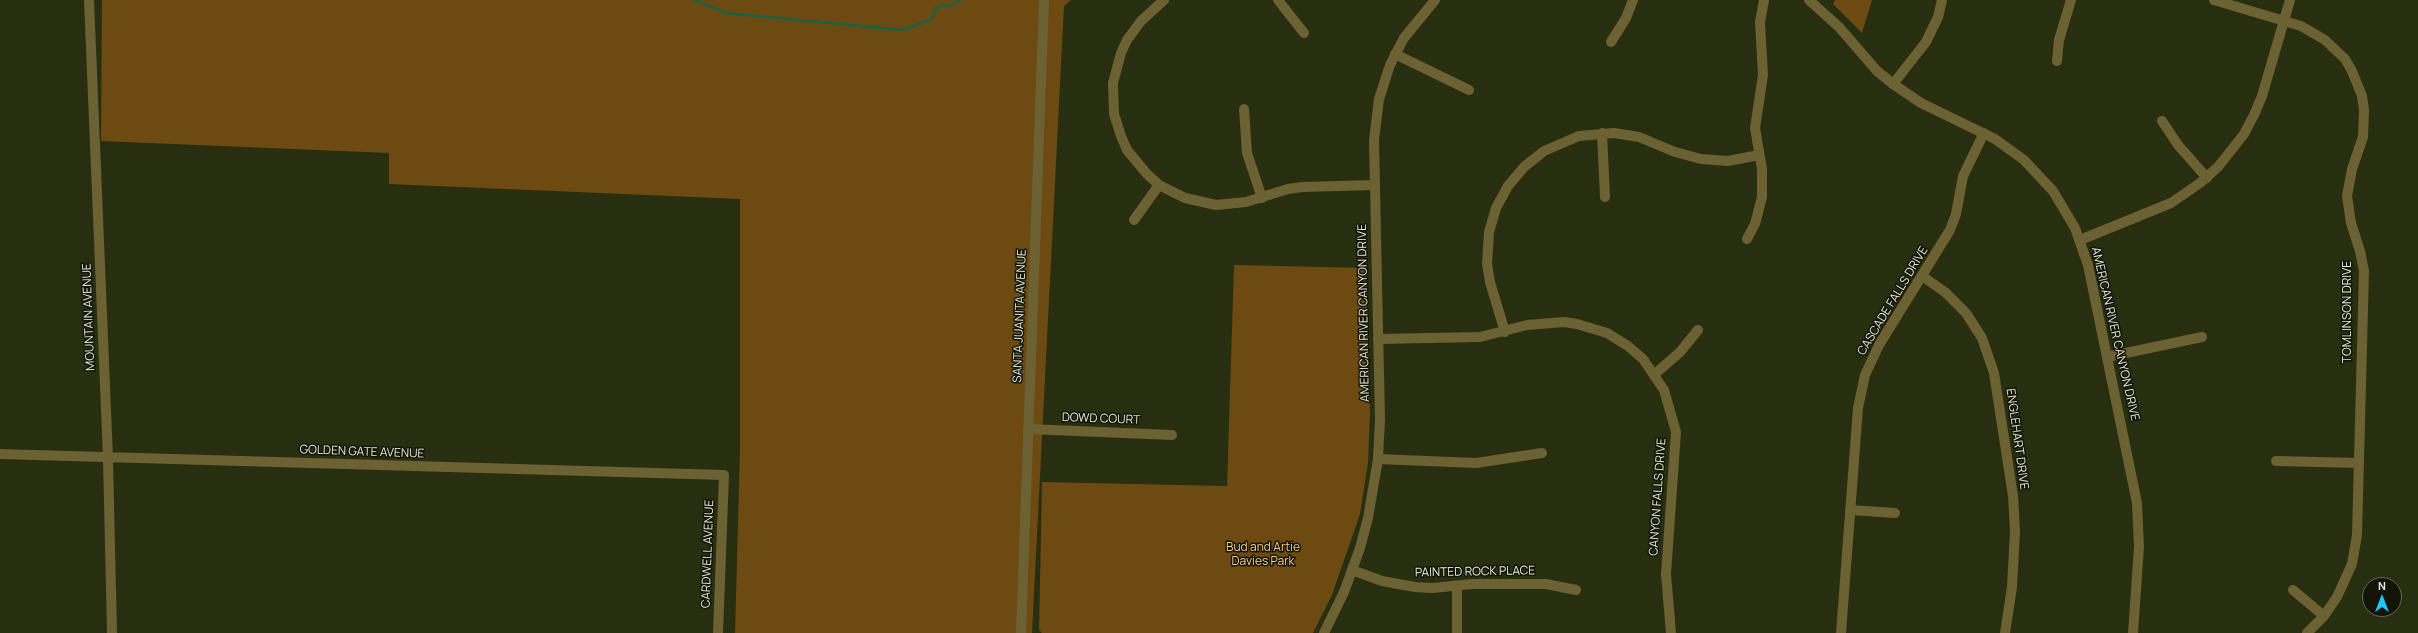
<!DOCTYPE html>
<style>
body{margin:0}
#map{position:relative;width:2418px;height:633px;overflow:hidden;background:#282e10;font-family:Manrope,sans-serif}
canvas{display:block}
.north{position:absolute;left:2362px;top:577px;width:40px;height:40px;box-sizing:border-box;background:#121408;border:1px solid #66695b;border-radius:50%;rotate:0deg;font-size:11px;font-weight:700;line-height:16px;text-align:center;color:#e5e9d7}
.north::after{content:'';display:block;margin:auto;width:14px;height:18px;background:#20c9fd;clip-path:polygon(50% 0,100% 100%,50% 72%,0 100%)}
</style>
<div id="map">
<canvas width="2418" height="633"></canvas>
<div class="north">N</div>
</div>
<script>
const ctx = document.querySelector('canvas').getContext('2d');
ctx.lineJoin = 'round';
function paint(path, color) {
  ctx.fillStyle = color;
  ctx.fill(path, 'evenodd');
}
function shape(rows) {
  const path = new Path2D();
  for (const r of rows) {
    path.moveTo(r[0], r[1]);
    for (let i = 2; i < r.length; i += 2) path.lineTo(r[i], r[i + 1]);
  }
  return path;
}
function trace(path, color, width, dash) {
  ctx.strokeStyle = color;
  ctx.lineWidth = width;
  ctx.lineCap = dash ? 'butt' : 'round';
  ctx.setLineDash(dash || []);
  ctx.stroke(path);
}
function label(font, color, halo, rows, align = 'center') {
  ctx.font = font + ' Manrope,sans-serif';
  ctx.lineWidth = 3;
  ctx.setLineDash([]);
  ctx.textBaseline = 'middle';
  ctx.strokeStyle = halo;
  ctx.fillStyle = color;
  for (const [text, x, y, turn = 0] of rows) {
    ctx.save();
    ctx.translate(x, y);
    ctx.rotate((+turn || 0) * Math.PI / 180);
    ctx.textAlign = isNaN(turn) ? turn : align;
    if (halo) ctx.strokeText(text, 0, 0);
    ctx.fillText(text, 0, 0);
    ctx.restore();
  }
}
paint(shape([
 [102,0,1071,0,1064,6,1032,633,735,633,740,449,740,199,389,184,389,153,101,141],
 [1835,0,1872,0,1862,33,1833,4],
 [1234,265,1366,268,1370,414,1368,463,1360,514,1332,595,1313,633,1042,633,1039,630,1042,482,1227,486]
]), '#6c4a11');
trace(shape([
 [695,0,726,13,902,30,931,20,937,6,951,5,960,0]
]), '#196244', 2.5);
trace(shape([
 [89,0,108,458,112,633],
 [1164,0,1141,21,1127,40,1121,53,1113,83,1114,114,1121,136,1127,150,1147,174,1159,185,1185,198,1216,205,1246,202,1288,189,1302,187,1375,185],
 [1278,0,1304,33],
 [2214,0,2301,26,2325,40,2345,59,2352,71,2362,96,2364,110,2363,137,2352,169,2347,196,2351,223,2360,251,2364,271,2357,535,2352,564,2337,597,2324,616,2307,633],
 [1611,42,1626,18,1633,0],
 [1395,54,1469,90],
 [2057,61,2059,40,2071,0],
 [1893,84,1926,42,1938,17,1942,0],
 [1244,109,1247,153,1262,198],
 [2162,121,2178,145,2207,178],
 [1602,133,1605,197],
 [1134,220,1159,185],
 [1747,239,1755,224,1762,197,1762,169,1755,128,1763,75,1760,22,1764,0],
 [2080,240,2171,203,2200,183,2218,167,2244,134,2254,115,2262,96,2290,0],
 [1922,276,1945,292,1966,313,1982,338,1994,373,2013,496,2015,531,2012,587,2005,633],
 [1505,332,1490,282,1487,264,1489,232,1496,208,1508,186,1524,167,1544,151,1579,136,1614,133,1639,137,1675,152,1701,159,1728,161,1759,155],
 [1378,339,1480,337,1527,325,1564,322,1577,324,1607,333,1628,346,1643,359,1664,390,1676,432,1666,574,1671,633],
 [2107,357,2202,337],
 [1655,374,1680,352,1698,330],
 [1028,429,1172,435],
 [0,454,724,475,718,633],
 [1378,459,1476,463,1542,453],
 [2276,461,2359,463],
 [1850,510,1895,513],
 [1352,570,1382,581,1415,587,1432,588,1472,584,1546,584,1576,590],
 [1457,586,1457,633],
 [2293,590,2324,616],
 [1841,633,1858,408,1865,375,1879,345,1950,230,1956,214,1963,176,1984,133]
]), '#6b6133', 10);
trace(shape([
 [1809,0,1839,27,1877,71,1893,84,1921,103,1995,139,2024,160,2053,191,2075,228,2088,265,2137,503,2139,547,2133,633],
 [1021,633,1044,0],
 [1324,633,1344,592,1360,548,1368,518,1378,459,1380,420,1374,140,1379,99,1390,65,1404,38,1435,0]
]), '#6b6133', 10);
label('12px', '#e5e9d7', '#121408', [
 ["CASCADE FALLS DRIVE",1893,301,-59],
 ["TOMLINSON DRIVE",2348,312,-90],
 ["AMERICAN RIVER CANYON DRIVE",1364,313,-91],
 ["SANTA JUANITA AVENUE",1020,316,-88],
 ["MOUNTAIN AVENUE",89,317,-92],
 ["AMERICAN RIVER CANYON DRIVE",2115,334,77],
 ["DOWD COURT",1101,419,2],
 ["ENGLEHART DRIVE",2017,439,82],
 ["GOLDEN GATE AVENUE",362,452,2],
 ["CANYON FALLS DRIVE",1658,497,-86],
 ["CARDWELL AVENUE",708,554,-88],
 ["PAINTED ROCK PLACE",1475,572,-1]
]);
label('12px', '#face90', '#121408', [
 ["Bud and Artie",1263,548],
 ["Davies Park",1263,562]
]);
</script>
